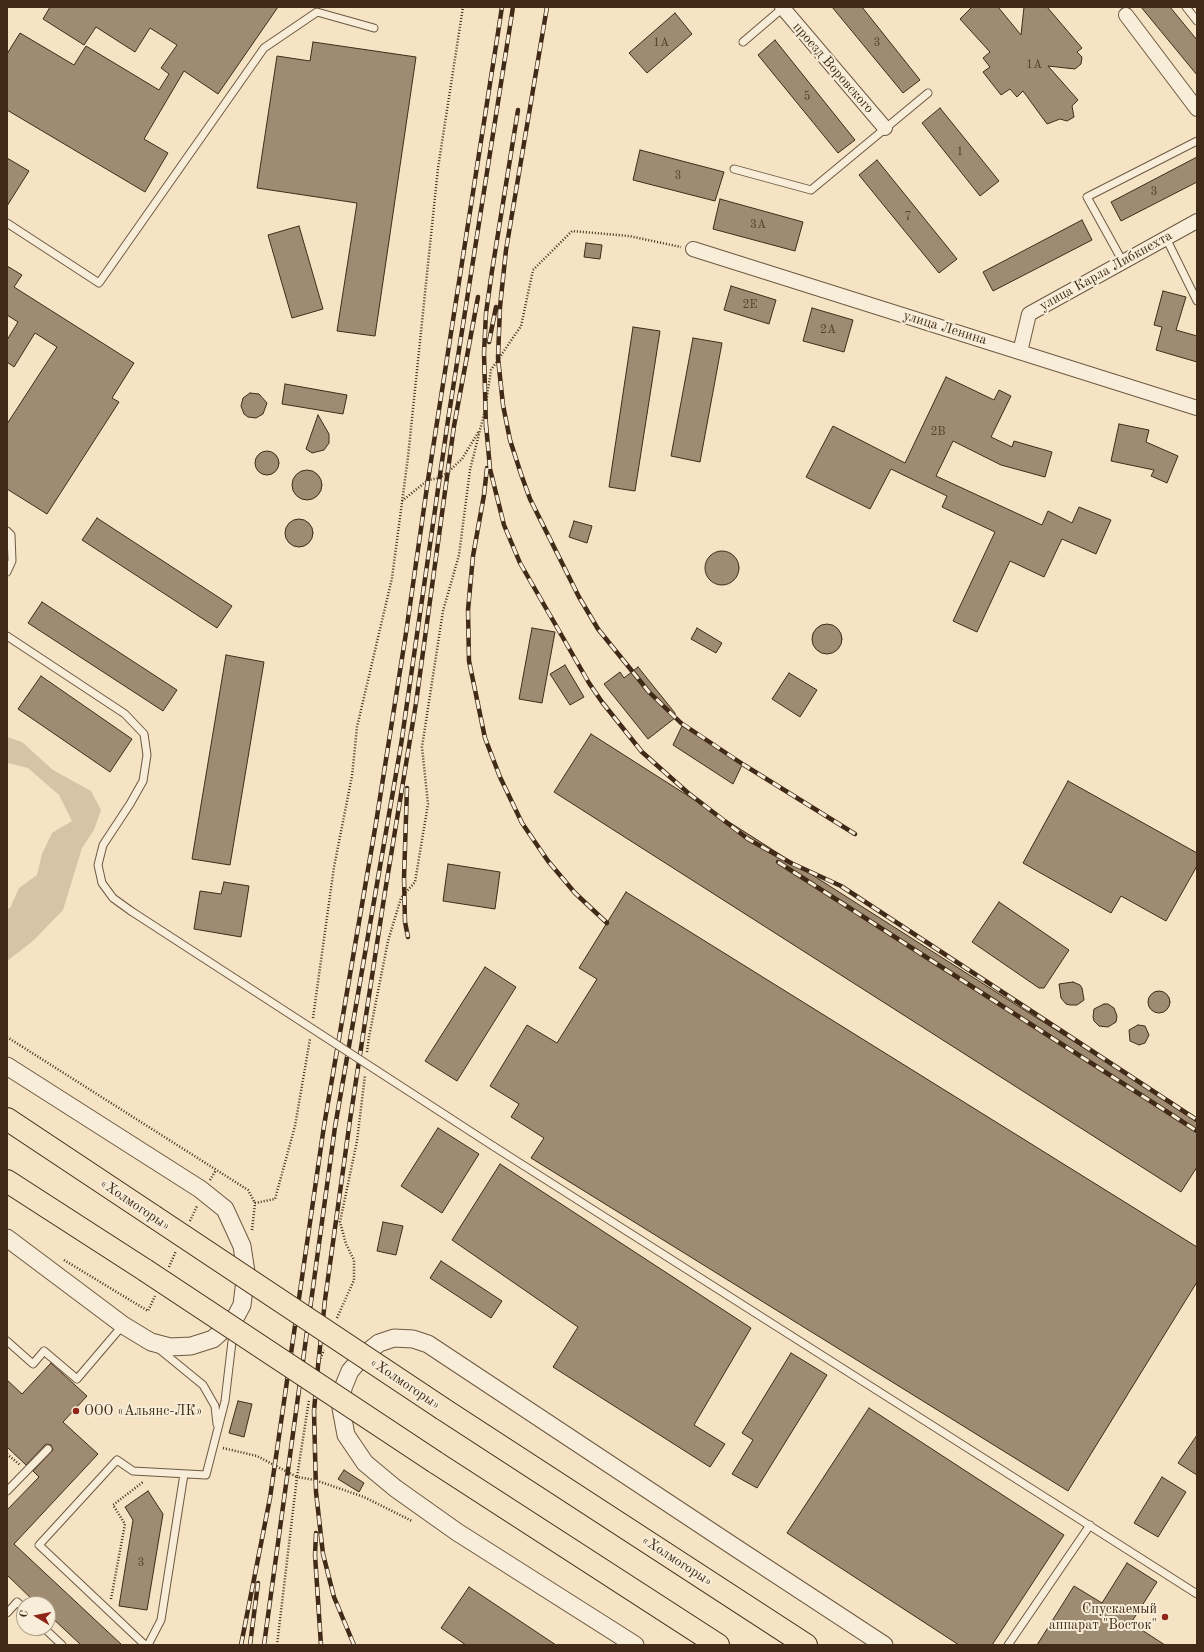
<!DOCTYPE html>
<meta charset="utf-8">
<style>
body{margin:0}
#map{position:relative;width:1204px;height:1652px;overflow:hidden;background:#f5e3c3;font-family:"Old Standard TT",serif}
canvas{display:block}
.frame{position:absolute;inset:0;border:8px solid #412b18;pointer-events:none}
.north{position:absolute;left:16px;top:1596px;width:40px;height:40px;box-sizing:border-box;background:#f8edd8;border:1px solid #af9f8b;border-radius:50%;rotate:280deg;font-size:11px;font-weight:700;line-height:16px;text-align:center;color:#412b18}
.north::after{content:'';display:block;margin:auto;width:14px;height:18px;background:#8f2418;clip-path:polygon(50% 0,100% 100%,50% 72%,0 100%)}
</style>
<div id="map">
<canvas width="1204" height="1652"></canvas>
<div class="frame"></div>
<div class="north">С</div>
</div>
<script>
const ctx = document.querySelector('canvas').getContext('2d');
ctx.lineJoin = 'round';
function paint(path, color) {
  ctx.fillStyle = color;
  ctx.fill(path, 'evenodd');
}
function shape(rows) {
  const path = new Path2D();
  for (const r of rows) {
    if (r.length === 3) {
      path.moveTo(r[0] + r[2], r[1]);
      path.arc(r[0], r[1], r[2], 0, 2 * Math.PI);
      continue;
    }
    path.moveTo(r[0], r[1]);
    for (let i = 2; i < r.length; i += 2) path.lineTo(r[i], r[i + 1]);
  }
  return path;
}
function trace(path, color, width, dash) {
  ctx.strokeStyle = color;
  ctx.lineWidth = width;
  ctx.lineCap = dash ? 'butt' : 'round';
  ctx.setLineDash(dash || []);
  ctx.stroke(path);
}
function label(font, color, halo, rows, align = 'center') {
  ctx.font = font + ' "Old Standard TT",serif';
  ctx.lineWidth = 4;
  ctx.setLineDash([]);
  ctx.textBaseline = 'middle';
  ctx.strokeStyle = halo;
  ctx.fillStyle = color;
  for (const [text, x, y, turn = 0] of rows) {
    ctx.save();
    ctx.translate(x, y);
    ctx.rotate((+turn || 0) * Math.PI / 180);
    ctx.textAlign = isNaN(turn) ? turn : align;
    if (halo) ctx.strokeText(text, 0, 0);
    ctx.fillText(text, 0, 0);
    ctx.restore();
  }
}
paint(shape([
 [7,737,22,742,53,770,91,791,101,810,94,830,82,848,63,910,33,941,7,961,7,909,10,908,19,888,37,875,42,854,52,833,72,821,59,795,28,768,8,763,7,765]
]), '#d6c4a6');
const building = shape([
 [50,7,278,7,218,94,184,71,144,139,168,153,145,192,7,110,7,54,20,33,74,65,86,46,159,90,169,74,161,68,177,45,150,28,135,52,96,27,84,45,43,19,50,7],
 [832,7,862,7,920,80,903,93,832,7],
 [972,7,998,7,1021,35,1024,7,1047,7,1082,48,1077,52,1082,57,1081,64,1075,69,1048,66,1078,100,1072,106,1074,117,1067,121,1060,119,1047,124,1023,91,1017,97,1010,89,1001,95,983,72,990,67,983,58,990,52,960,19,972,7],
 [1141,7,1170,7,1197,40,1197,75,1141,7],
 [675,13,692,34,647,73,629,53,675,13],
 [775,40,855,140,838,153,758,55,775,40],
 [313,42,416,57,375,336,337,331,357,203,257,188,277,56,310,61,313,42],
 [940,108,999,181,980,196,922,123,940,108],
 [640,150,724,172,715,201,633,180,640,150],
 [1197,157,1197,182,1121,221,1111,202,1197,157],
 [7,158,29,171,7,206,7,158],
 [877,160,957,259,939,273,859,175,877,160],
 [720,199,803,222,795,251,713,229,720,199],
 [1082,220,1092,240,993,291,983,272,1082,220],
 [299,226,323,309,292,318,268,235,299,226],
 [586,243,602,245,600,259,584,257,586,243],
 [7,266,22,275,14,287,134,363,112,398,119,402,47,514,7,489,7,424,57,347,35,333,14,367,7,362,7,340,18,322,7,315,7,266],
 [731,286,776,300,769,324,724,310,731,286],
 [1163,291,1186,297,1176,330,1197,336,1197,362,1156,350,1162,327,1154,325,1163,291],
 [812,308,853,320,844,352,803,341,812,308],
 [633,327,660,331,635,491,609,487,633,327],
 [693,338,722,343,700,462,671,456,693,338],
 [946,377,994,400,999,390,1011,396,991,437,1012,447,1014,441,1052,452,1045,477,1001,465,953,441,936,476,1042,525,1048,511,1072,523,1079,507,1111,520,1096,554,1062,539,1044,577,1010,561,977,632,953,621,995,532,942,507,947,496,891,469,870,509,806,477,833,426,905,463,946,377],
 [285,384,347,395,343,414,282,404,285,384],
 [250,393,259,394,267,403,263,414,256,418,248,417,244,414,241,406,243,398,250,393],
 [318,415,329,434,329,443,324,450,312,453,306,449,318,415],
 [1119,424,1149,430,1146,442,1178,456,1167,483,1151,476,1154,470,1111,461,1119,424],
 [267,463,12],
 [307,485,15],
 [97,518,232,606,217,628,82,540,97,518],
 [299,533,14],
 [574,521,592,526,587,543,569,537,574,521],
 [722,568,17],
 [42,602,177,690,163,711,28,623,42,602],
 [827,639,15],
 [532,628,555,632,542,703,519,699,532,628],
 [697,628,722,643,716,653,691,639,697,628],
 [226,655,264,662,230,865,192,859,226,655],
 [565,665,584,697,570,705,550,674,565,665],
 [638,667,675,713,675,718,648,739,604,684,620,672,624,678,638,667],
 [789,673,817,690,800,717,772,699,789,673],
 [41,676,132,739,110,772,18,709,41,676],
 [682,726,743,763,733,784,673,745,682,726],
 [591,734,1197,1120,1197,1167,1181,1192,554,792,591,734],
 [1068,781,1197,853,1197,866,1166,921,1121,896,1111,913,1023,863,1068,781],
 [448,864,500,872,495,909,443,901,448,864],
 [224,882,249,886,241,937,194,929,200,891,221,894,224,882],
 [626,892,1197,1247,1197,1282,1068,1491,531,1158,544,1138,511,1117,519,1104,490,1086,527,1025,557,1043,597,979,579,968,626,892],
 [999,902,1069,950,1044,988,1039,988,972,942,999,902],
 [485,967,516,987,457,1081,425,1061,485,967],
 [1073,982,1080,985,1082,988,1084,1000,1077,1005,1070,1005,1066,1004,1061,998,1059,984,1073,982],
 [1159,1002,11],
 [1104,1004,1108,1004,1114,1008,1117,1016,1116,1022,1108,1027,1099,1026,1094,1021,1093,1017,1094,1009,1104,1004],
 [1138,1025,1145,1026,1149,1035,1145,1043,1139,1045,1130,1041,1129,1030,1138,1025],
 [438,1128,479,1154,442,1213,401,1186,438,1128],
 [500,1164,751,1328,694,1425,725,1444,710,1467,553,1367,578,1327,452,1240,500,1164],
 [383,1222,403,1226,396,1255,377,1251,383,1222],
 [441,1261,502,1301,491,1318,430,1278,441,1261],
 [791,1353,827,1375,757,1488,732,1474,753,1440,742,1433,791,1353],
 [51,1363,87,1396,63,1422,98,1454,14,1544,122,1645,81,1645,48,1614,48,1604,37,1604,7,1575,7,1510,39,1477,33,1471,53,1450,51,1445,46,1444,26,1465,7,1447,7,1380,22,1394,51,1363],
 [238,1401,252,1404,244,1437,229,1433,238,1401],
 [869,1408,1064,1535,992,1645,959,1645,787,1533,869,1408],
 [1197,1435,1197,1475,1178,1463,1197,1435],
 [344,1470,364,1483,359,1492,338,1479,344,1470],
 [1162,1477,1186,1492,1158,1537,1134,1523,1162,1477],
 [148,1491,163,1514,147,1610,119,1606,133,1520,125,1507,148,1491],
 [1127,1563,1157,1582,1131,1623,1165,1645,1037,1645,1074,1586,1102,1603,1127,1563],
 [469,1587,556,1645,466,1645,441,1628,469,1587]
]);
paint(building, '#9f8b71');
trace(building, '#412b18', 1);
const service = shape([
 [1186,7,1197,21],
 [743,42,784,7],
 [734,169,811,190,928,93],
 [7,223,99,283,264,48,317,12,374,28],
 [1166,238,1197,301],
 [1123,262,1087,197,1197,141],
 [7,531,11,535,12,561,7,572],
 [7,636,125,714,144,734,147,755,143,781,130,804,103,845,98,865,102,883,113,898,131,911],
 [493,1146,1197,1594],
 [7,1341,33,1364,44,1351,77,1379,123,1325],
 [159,1349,203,1385,215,1406,217,1424],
 [7,1491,48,1449],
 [7,1613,17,1602,24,1608],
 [44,1628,62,1645],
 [145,1645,39,1545,117,1460,133,1471,206,1475,225,1401,233,1333],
 [148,1645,161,1620,184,1474],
 [1008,1645,1090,1525]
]);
const minor = shape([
 [782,7,885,128],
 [1126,15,1197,109],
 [693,249,1197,408],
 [1020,352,1029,314,1197,221]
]);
const tertiary = shape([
 [7,1066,200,1189,225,1209,242,1246,246,1272,242,1305,234,1320,213,1339,191,1346,170,1347,151,1342,123,1325,7,1238],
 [635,1645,457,1532,395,1488,365,1463,346,1435,341,1408,343,1388,350,1371,364,1355,379,1343,394,1338,413,1339,428,1344,733,1546,884,1645]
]);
const trunk = shape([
 [7,1119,153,1216],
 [7,1181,145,1270],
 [443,1409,806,1645],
 [435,1462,718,1645]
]);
trace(service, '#6e5943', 9);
trace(minor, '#6e5943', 16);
trace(tertiary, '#6e5943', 19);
trace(trunk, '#412b18', 24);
trace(shape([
 [402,501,428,480,440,478,447,473,462,459,479,431],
 [313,1018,334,867,352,776,357,727,392,578,408,457,438,168,463,7],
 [7,1037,248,1190,255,1203],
 [367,1052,369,1037,388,941,401,898,415,882,428,804,422,747,443,611,459,555,470,470,485,410,491,370,521,326,533,270,572,231,629,236,681,247],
 [210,1180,216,1170],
 [190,1221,197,1206],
 [252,1230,255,1203,275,1199,295,1126,310,1039],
 [64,1260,148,1311,155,1296],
 [169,1267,176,1251],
 [337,1318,354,1280,354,1260,346,1244,340,1222,357,1141,365,1075],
 [318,1364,324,1350],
 [223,1448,257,1456,297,1477,309,1400],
 [7,1454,20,1465],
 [111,1599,125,1524,113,1505,143,1482],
 [277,1645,297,1477,315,1480,364,1497,412,1521]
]), '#412b18', 2.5, [1, 2]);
trace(service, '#f8edd8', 7);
trace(minor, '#f8edd8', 14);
trace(tertiary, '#f8edd8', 17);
trace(trunk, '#f5e3c3', 22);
const rail = shape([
 [547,7,506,250,500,307,498,358,503,405,510,440,521,474,530,499,579,597,598,629,649,692,681,723,744,765,855,834],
 [489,342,496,307],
 [486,424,490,469,504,525,520,563,589,683,602,702,642,752,687,792,748,839,791,863,841,886,1197,1120],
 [486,428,484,353,486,313,492,271,518,110],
 [487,468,484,495,473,556,468,610,469,661,485,738,500,777,522,823,548,861,575,893,607,923],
 [407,788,404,878,405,922,408,937],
 [778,862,1197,1131],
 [316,1533,315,1555,321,1645],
 [241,1645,270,1498,324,1126,376,823,406,633,428,480,502,7],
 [250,1645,258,1583],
 [264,1645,335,1127,401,745,448,420,513,7],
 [354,1645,334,1597,323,1554,316,1492,314,1411,318,1366,325,1300,350,1120,384,898,416,703,454,426,478,297]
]);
trace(rail, '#412b18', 4.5);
trace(rail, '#f8edd8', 3, [9]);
const serviceBridge = shape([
 [131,911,493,1146]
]);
const trunkBridge = shape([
 [153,1216,443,1409],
 [145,1270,435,1462]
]);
trace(serviceBridge, '#6e5943', 9, []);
trace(trunkBridge, '#412b18', 24, []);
trace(serviceBridge, '#f8edd8', 7);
trace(trunkBridge, '#f5e3c3', 22);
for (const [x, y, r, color] of [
 [76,1411,4,"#8f2418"],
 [1165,1617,4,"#8f2418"]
]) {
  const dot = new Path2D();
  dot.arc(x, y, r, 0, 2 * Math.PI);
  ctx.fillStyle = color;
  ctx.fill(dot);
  trace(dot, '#f8edd8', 1.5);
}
label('12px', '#58432e', null, [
 ["1А",661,43],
 ["3",877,43],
 ["1А",1034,65],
 ["5",807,97],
 ["1",960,152],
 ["3",678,176],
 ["3",1154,192],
 ["7",908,217],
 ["3А",758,225],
 ["2Е",750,305],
 ["2А",828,330],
 ["2В",938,432],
 ["3",141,1563]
]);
label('14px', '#412b18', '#f8edd8', [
 ["проезд Воровского",833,68,49],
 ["улица Карла Либкнехта",1106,271,-29],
 ["улица Ленина",945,328,17],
 ["«Холмогоры»",135,1205,34],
 ["«Холмогоры»",405,1384,34],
 ["«Холмогоры»",677,1561,33]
]);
label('14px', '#412b18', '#f8edd8', [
 ["ООО «Альянс-ЛК»",84,1411],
 ["Спускаемый",1157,1609,"right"],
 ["аппарат \"Восток\"",1157,1625,"right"]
], 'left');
</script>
